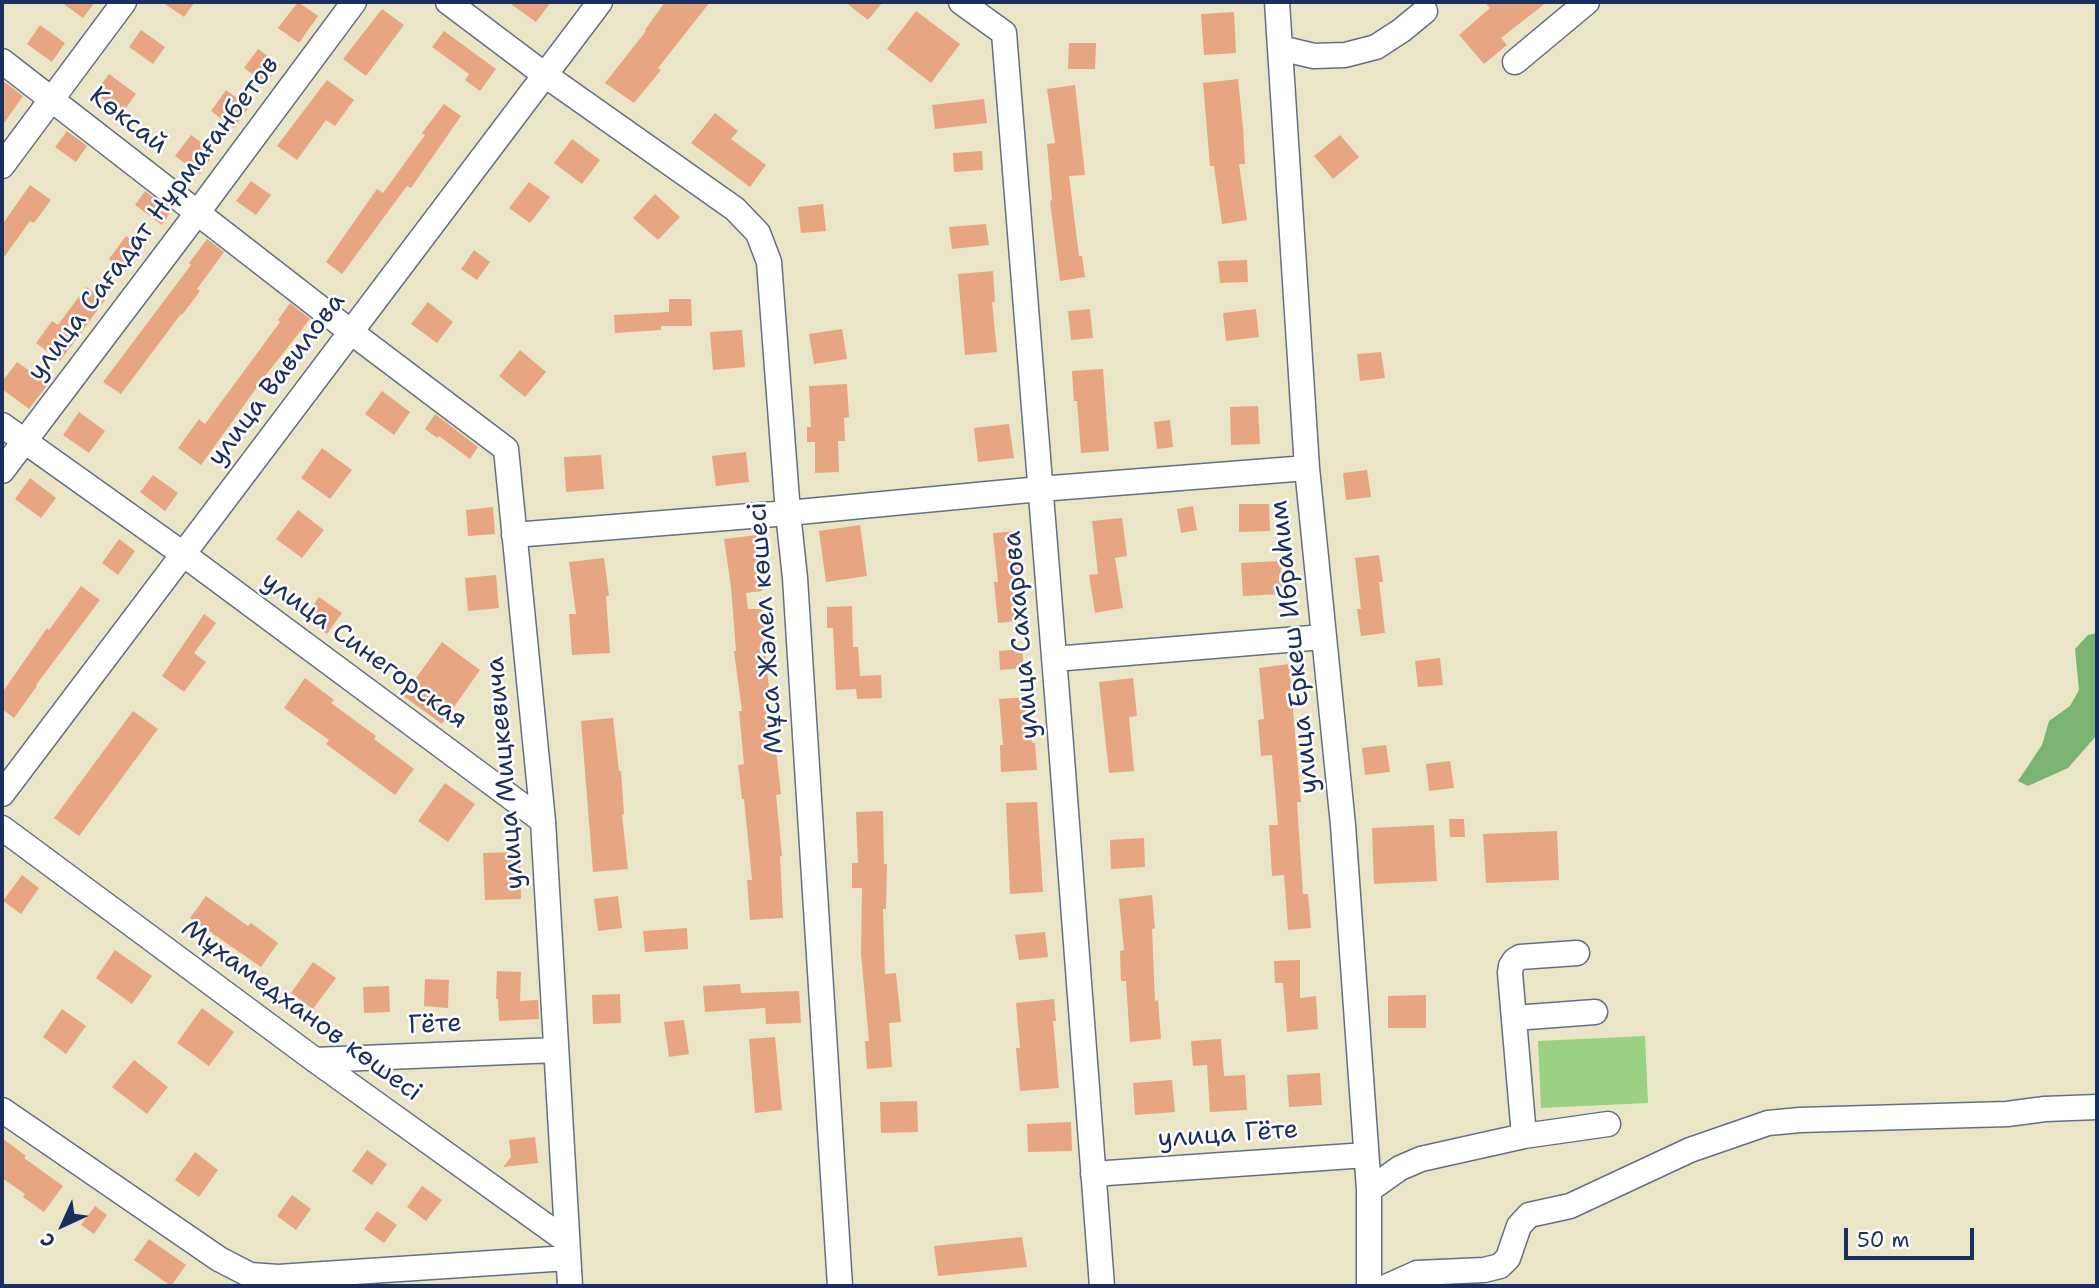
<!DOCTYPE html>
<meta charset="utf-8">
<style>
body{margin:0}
#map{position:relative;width:2099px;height:1288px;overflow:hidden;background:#ebe5c8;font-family:"Shantell Sans",sans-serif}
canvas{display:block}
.frame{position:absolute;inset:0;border:4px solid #1b2f5e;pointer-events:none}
.north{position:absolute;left:28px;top:1190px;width:70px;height:70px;-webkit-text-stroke:5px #fff;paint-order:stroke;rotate:225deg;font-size:19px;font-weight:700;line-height:28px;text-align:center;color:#1b2f5e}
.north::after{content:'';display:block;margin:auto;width:24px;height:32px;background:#1b2f5e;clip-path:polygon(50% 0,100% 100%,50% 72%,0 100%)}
.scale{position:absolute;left:1844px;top:1228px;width:130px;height:32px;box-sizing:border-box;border:4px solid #1b2f5e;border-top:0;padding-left:9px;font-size:21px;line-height:24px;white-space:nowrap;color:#1b2f5e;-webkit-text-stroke:5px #fff;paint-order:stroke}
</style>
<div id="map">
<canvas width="2099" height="1288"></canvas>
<div class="frame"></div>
<div class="north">С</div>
<div class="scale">50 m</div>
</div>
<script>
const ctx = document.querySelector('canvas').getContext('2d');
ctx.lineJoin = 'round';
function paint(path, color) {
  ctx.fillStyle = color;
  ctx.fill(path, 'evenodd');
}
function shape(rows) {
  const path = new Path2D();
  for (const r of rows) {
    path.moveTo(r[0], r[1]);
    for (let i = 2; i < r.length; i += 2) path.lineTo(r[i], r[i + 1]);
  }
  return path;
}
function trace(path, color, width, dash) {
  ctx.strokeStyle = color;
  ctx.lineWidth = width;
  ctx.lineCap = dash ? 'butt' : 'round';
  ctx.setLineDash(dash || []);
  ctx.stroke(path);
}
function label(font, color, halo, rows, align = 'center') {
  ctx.font = font + ' "Shantell Sans",sans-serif';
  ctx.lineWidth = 5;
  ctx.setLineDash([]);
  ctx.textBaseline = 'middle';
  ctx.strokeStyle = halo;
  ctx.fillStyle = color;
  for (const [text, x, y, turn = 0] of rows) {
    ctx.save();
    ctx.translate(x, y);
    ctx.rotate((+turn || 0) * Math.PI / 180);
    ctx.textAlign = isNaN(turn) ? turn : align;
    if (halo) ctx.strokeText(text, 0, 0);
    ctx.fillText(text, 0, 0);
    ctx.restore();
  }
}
paint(shape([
 [1645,1036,1648,1103,1541,1108,1538,1041]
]), '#9ad183');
paint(shape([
 [2097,633,2097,735,2068,768,2028,786,2018,781,2042,745,2049,721,2070,706,2079,690,2075,649,2088,635]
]), '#7bb371');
paint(shape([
 [61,2,95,2,83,18],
 [162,2,195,2,184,17],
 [298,2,318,16,299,43,278,28],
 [508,2,551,2,536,22],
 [665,2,710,2,658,68,661,70,634,103,605,83,646,31,645,30],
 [845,2,883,2,868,20],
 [1484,2,1547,2,1501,38,1507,45,1484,64,1459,35,1490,8],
 [382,9,404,25,366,76,343,59],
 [916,11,960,44,931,83,887,49],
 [1234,12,1236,53,1204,55,1201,14],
 [40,25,65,43,52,62,27,44],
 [141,30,165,47,153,64,129,47],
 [444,31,496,69,480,91,465,80,469,74,432,47],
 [1069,43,1096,43,1095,69,1068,69],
 [258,49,280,65,266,84,244,68],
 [109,74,136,94,122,113,95,93],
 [1238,79,1243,127,1245,164,1239,164,1247,220,1222,224,1214,166,1210,166,1203,83],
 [2,80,23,96,2,126],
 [327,80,354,100,335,126,326,120,297,160,277,146],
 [1075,85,1085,175,1069,176,1079,256,1082,256,1085,277,1060,281,1050,201,1052,200,1047,144,1055,143,1047,89],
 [226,90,249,107,234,128,211,111],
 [984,99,987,123,935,129,932,105],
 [444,104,461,116,411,188,407,186,342,274,326,262,377,189,383,193,425,135,422,133],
 [715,113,738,131,731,139,766,165,750,187,691,143],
 [67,131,87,146,76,162,55,147],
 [191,135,215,152,200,174,175,156],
 [1340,135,1359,157,1333,179,1314,156],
 [572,139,600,160,582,184,554,163],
 [982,151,983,170,954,172,953,153],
 [251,181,271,195,256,215,236,201],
 [529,182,550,197,530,223,509,208],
 [30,185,51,200,34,223,30,221,2,260,2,225],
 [145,191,171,211,162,225,135,205],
 [655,194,680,217,658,240,633,218],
 [823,204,826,231,801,233,798,207],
 [986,224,989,245,952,249,949,227],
 [126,236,142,248,125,271,109,259],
 [207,239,224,252,197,289,200,291,182,315,181,314,121,394,103,382,191,265,189,263],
 [474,250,490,262,477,280,461,269],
 [1247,260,1248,282,1220,283,1218,261],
 [993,271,995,302,992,302,997,352,965,355,958,274],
 [86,287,105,300,60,361,36,343,52,321,58,325],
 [669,299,691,299,692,326,661,326,661,330,615,333,614,315,669,312],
 [428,302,453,322,437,343,411,324],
 [290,303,310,319,265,376,201,465,178,448,199,419,205,424,280,322,278,320],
 [1090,309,1093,338,1071,340,1068,311],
 [1256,309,1259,337,1226,341,1223,313],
 [842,329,847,359,814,364,809,334],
 [742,330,745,367,713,370,710,332],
 [520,350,546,372,525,397,499,376],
 [1381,352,1385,378,1360,381,1357,354],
 [17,362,48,384,29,409,2,389,2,382],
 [1103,369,1109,451,1081,453,1077,401,1074,401,1072,371],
 [847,384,849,417,844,418,845,441,838,441,839,472,815,473,815,442,807,442,807,427,811,427,809,386],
 [382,391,410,412,394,435,365,414],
 [1258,406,1260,444,1231,445,1230,407],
 [79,412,105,431,89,453,63,435],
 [435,414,478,447,470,459,439,436,437,438,425,429],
 [1170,420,1173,447,1157,449,1154,422],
 [1009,424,1014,458,978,462,974,428],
 [322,448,352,470,330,499,301,478],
 [746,452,749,482,716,486,712,456],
 [601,455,604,489,566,492,564,457],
 [1367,470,1371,497,1346,500,1343,473],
 [153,475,178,493,165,511,140,492],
 [30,478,56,498,41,518,15,499],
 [1239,504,1269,504,1270,531,1239,532],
 [1193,506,1197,530,1181,533,1177,509],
 [493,507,495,534,468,536,466,510],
 [298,510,324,530,302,558,276,539],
 [1122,518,1127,556,1115,558,1123,608,1095,613,1089,575,1098,574,1092,521],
 [860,525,867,576,826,582,819,531],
 [1017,531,1026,620,998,623,994,582,998,582,993,533],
 [757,535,762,591,746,593,748,609,764,609,766,634,763,634,781,794,776,795,782,856,780,856,783,918,750,920,747,880,752,880,744,799,742,799,738,765,744,764,739,711,742,711,734,651,736,651,731,587,724,539],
 [119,539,135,551,118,575,102,563],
 [1379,555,1383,582,1379,582,1385,633,1361,636,1357,609,1361,609,1355,558],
 [604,558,609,596,606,596,610,653,572,655,569,614,576,614,569,562],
 [1281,561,1283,594,1243,596,1241,563],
 [496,575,499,608,468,611,465,578],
 [81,586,100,600,36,685,37,686,14,718,2,709,2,693,47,628,49,630],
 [319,597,342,613,327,634,304,618],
 [852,606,853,647,858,647,860,676,881,675,882,698,857,699,856,689,836,690,833,628,827,628,827,607],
 [204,614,216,623,194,653,206,662,184,692,162,676],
 [442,642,480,670,442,724,403,696],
 [1022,649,1024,668,1000,670,999,651],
 [1440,658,1443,685,1418,687,1415,661],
 [1289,664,1301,802,1297,802,1303,894,1308,894,1311,928,1288,930,1284,875,1272,876,1269,825,1278,825,1272,755,1261,756,1258,720,1264,719,1259,668],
 [305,678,334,700,331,703,376,736,374,739,414,769,395,795,326,744,329,740,284,708],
 [1133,678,1137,716,1129,717,1134,771,1109,773,1099,682],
 [1028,697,1032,743,1035,743,1037,770,1001,772,1000,745,1003,745,999,699],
 [133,711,158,729,79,836,54,818],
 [613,718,619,771,621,771,624,814,622,815,628,869,593,872,581,721],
 [1386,745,1390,772,1365,775,1362,748],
 [1450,761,1454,788,1429,791,1426,764],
 [445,783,475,804,448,842,418,821],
 [1037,802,1043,892,1010,894,1006,803],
 [883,811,884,864,887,864,886,909,883,909,885,974,896,973,901,1022,889,1023,892,1067,867,1069,865,1041,869,1041,861,954,862,888,852,888,852,863,858,863,856,812],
 [1449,819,1464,819,1465,837,1450,837],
 [1434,825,1437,881,1374,884,1372,828],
 [1557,831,1559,880,1486,883,1483,834],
 [1144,838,1145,867,1111,869,1110,840],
 [520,852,521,899,485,900,483,853],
 [22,875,39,888,21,914,3,901],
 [1152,895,1155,928,1152,929,1155,1001,1158,1000,1161,1039,1130,1042,1126,981,1121,981,1120,951,1124,950,1119,899],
 [206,896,248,926,251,923,278,943,261,967,190,918],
 [618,896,622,928,598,931,594,899],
 [687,928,688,949,645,952,643,931],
 [1045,932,1048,957,1019,960,1015,935],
 [115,950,152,976,132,1004,96,978],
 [1300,960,1300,998,1316,996,1318,1029,1287,1032,1283,983,1275,983,1274,961],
 [313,962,336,978,313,1009,291,993],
 [497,971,521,972,520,1001,538,1000,539,1019,499,1021,498,999,496,999],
 [425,979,449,980,448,1008,424,1006],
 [740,984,741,993,799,991,801,1023,766,1024,765,1008,705,1012,703,986],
 [389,986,390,1012,364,1013,363,987],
 [620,994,621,1023,593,1024,592,995],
 [1426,995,1426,1028,1388,1028,1388,996],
 [1054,999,1056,1021,1053,1021,1059,1088,1020,1091,1016,1048,1020,1048,1016,1003],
 [202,1008,234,1032,209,1066,177,1043],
 [62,1009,86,1026,66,1054,43,1037],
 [684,1020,689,1054,669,1057,664,1022],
 [775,1037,782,1110,755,1113,749,1039],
 [1221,1039,1224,1076,1245,1075,1247,1110,1210,1112,1207,1065,1193,1066,1191,1041],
 [134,1060,168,1087,147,1114,112,1087],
 [1320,1073,1322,1105,1289,1107,1287,1075],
 [1172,1080,1175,1112,1135,1115,1133,1083],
 [917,1101,918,1132,881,1133,880,1102],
 [1071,1122,1072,1151,1028,1152,1027,1124],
 [535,1137,538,1163,503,1167,511,1157,509,1140],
 [2,1138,26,1156,24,1158,63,1186,44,1212,23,1197,25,1194,2,1178],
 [367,1150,387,1164,372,1185,352,1171],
 [195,1152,218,1170,199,1197,175,1180],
 [422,1186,442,1200,426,1221,407,1207],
 [292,1195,311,1209,296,1230,277,1216],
 [95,1206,107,1215,94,1234,81,1225],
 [377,1211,397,1225,384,1243,364,1229],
 [1022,1237,1027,1267,938,1276,934,1246],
 [149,1239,186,1265,171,1286,134,1260]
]), '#e7a582');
const minor = shape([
 [448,2,545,75,735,209,758,233,769,262,788,513,795,578,840,1286],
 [961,2,1004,33,1060,732,1102,1286],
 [1277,2,1307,468,1343,825,1369,1190,1369,1286],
 [1280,48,1314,56,1345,55,1376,47,1402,30,1425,11],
 [2,61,351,332,506,449,543,821,570,1286],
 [1515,62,1587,2],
 [2,166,124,2],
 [2,425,183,554,543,821],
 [2,471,198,212,354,2],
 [514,535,788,513,1040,489,1307,468],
 [1054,659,1323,637],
 [2,794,600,2],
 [2,828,315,1060,567,1241],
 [1514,1018,1595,1012],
 [315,1060,556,1050],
 [2,1110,219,1259,250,1275,278,1277,568,1258],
 [1524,1136,1510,973,1511,966,1515,960,1520,957,1577,953],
 [1093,1174,1366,1155],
 [1369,1190,1400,1168,1421,1159,1524,1136,1608,1124],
 [1388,1286,1417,1273,1484,1270,1500,1266,1508,1258,1519,1226,1529,1215,1570,1206,1690,1150,1768,1123,1800,1120,2007,1114,2045,1109,2097,1107]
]);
trace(minor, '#646f83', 27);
trace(minor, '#fff', 24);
label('26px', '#1b2f5e', '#fff', [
 ["Көксай",128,121,38],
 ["улица Сағадат Нұрмағанбетов",154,219,-53],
 ["улица Вавилова",277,380,-53],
 ["Мұса Жәлел көшесі",767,628,-94],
 ["улица Сахарова",1022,635,-95],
 ["улица Еркеш Ибраһим",1295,647,-96],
 ["улица Синегорская",364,651,36],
 ["улица Мицкевича",506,773,-95],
 ["Мұхамедханов көшесі",301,1011,36],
 ["Гёте",435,1025,-3],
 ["улица Гёте",1228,1135,-4]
]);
</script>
